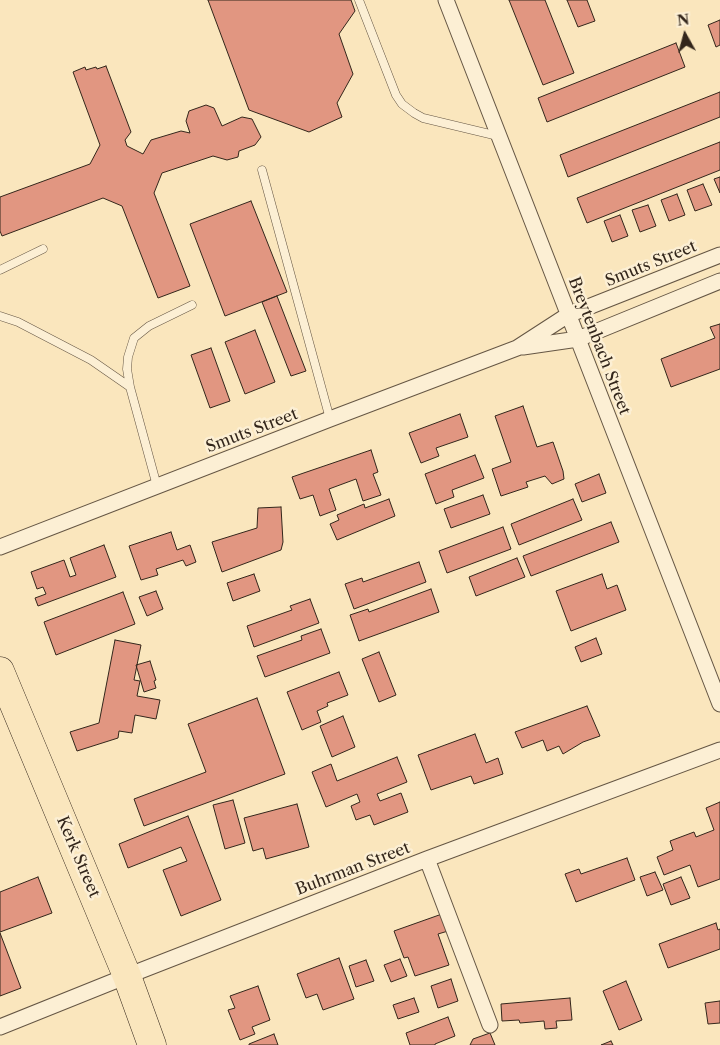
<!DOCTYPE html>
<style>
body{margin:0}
#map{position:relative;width:720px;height:1045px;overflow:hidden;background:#fae6bd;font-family:"Libre Caslon Text",serif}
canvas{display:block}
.north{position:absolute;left:660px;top:10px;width:50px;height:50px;-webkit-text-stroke:4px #fcefd4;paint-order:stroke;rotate:353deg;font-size:14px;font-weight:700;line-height:20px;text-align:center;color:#33261b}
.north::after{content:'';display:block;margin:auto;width:18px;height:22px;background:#33261b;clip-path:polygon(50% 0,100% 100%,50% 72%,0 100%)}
</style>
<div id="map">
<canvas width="720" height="1045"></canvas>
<div class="north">N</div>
</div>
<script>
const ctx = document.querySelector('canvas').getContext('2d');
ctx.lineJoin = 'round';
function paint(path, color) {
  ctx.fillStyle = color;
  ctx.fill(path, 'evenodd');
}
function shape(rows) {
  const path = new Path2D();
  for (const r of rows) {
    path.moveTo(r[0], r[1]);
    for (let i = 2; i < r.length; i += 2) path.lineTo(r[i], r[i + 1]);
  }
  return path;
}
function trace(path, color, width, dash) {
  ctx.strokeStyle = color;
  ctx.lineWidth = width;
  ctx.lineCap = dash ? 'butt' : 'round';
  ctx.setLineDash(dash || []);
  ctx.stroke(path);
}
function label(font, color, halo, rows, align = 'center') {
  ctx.font = font + ' "Libre Caslon Text",serif';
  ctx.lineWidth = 5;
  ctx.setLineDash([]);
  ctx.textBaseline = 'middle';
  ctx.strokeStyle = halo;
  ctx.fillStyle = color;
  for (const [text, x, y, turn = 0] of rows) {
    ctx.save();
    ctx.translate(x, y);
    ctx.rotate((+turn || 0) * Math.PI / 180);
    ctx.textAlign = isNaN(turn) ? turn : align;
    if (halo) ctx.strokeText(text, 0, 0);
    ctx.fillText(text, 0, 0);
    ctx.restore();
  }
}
const building = shape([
 [208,0,351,0,355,11,339,34,353,74,337,103,342,117,309,132,249,110,208,0],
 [509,0,545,0,574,73,543,85,509,0],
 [567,0,587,0,595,21,578,27,567,0],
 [720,20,720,45,716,47,708,25,720,20],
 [676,43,685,67,547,122,538,98,676,43],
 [106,66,131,132,125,140,127,146,143,154,151,140,181,131,190,133,186,121,189,111,206,105,214,108,222,126,242,117,252,119,261,137,255,145,239,151,238,157,227,160,213,156,162,173,154,193,190,286,158,298,122,206,103,198,2,236,0,231,0,197,90,164,100,145,73,72,85,67,86,70,96,67,97,69,106,66],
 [720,92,720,117,568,177,560,155,720,92],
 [720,142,720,170,587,223,577,198,720,142],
 [720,177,720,193,714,179,720,177],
 [703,184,712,205,695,211,687,190,703,184],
 [677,194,685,215,669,221,661,200,677,194],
 [251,201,287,292,225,316,190,224,251,201],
 [648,205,656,226,640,232,632,210,648,205],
 [620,215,628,236,612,242,604,221,620,215],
 [277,296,306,371,291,376,262,302,277,296],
 [720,324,720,369,671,387,661,359,715,338,710,327,720,324],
 [255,330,275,382,245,394,225,342,255,330],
 [211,348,230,401,210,408,191,355,211,348],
 [523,406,537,447,553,442,563,471,564,479,552,484,545,476,526,482,528,487,501,496,492,469,511,462,495,416,523,406],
 [460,414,468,437,436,448,439,456,421,463,409,433,460,414],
 [371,450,378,472,373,474,381,495,363,501,356,479,329,489,336,510,320,516,313,495,300,499,292,477,371,450],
 [475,455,484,478,452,490,454,497,436,504,425,474,475,455],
 [599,474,606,493,582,502,575,484,599,474],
 [483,495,490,514,451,528,444,509,483,495],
 [389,499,395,516,337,540,330,524,339,520,337,515,364,504,365,508,389,499],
 [573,499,582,520,519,545,511,524,573,499],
 [281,507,283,542,281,550,222,572,212,542,257,528,258,508,281,507],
 [611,522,619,542,531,576,523,556,611,522],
 [503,527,511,549,447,573,439,551,503,527],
 [171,532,177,550,190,545,196,562,186,566,183,560,156,569,158,575,141,580,129,546,171,532],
 [104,545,116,577,38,606,35,598,46,594,43,587,37,589,31,572,64,560,70,577,76,575,70,558,104,545],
 [517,558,525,577,476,596,469,577,517,558],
 [419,562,426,582,354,609,345,584,362,578,363,582,419,562],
 [254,574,260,591,233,601,227,583,254,574],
 [602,574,607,589,617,585,626,610,571,631,556,591,602,574],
 [431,589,439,612,359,641,350,615,368,609,369,612,431,589],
 [156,591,163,609,147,616,139,597,156,591],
 [123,592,135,624,56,655,44,622,123,592],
 [310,599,319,623,254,647,247,626,292,610,290,606,310,599],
 [321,629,330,653,265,677,257,656,302,640,301,636,321,629],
 [596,638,602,654,581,662,575,647,596,638],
 [115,640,141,645,134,680,140,681,137,696,160,700,156,719,135,715,132,733,119,731,118,738,77,751,70,732,99,723,115,640],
 [379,652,396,695,379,702,362,659,379,652],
 [150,661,156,680,154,681,156,688,144,692,136,665,150,661],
 [339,672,348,695,327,703,328,706,317,711,321,722,302,730,287,692,339,672],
 [257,698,285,774,144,826,134,799,206,772,188,724,257,698],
 [587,706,600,736,583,742,563,754,559,746,547,751,543,740,522,748,515,732,587,706],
 [343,716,355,747,332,757,320,726,343,716],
 [475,734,486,763,498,758,503,774,474,784,471,776,431,790,418,755,475,734],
 [397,757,407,782,377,794,380,801,401,793,408,812,374,825,370,815,356,820,351,806,360,802,357,794,326,807,312,772,331,764,337,781,397,757],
 [233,800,245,843,225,849,213,805,233,800],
 [720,802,720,879,698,887,690,865,664,875,657,857,673,850,670,841,694,832,696,837,714,830,706,808,720,802],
 [297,804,309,847,266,859,263,848,253,851,244,818,297,804],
 [188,816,221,900,181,916,163,870,187,861,181,847,128,868,119,844,188,816],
 [627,858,635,880,576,902,565,874,579,869,581,874,627,858],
 [655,872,663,890,647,896,640,877,655,872],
 [38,877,52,913,0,932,0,892,38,877],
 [681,877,690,898,671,905,663,884,681,877],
 [442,914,448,931,438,934,449,965,415,976,408,957,404,958,394,931,442,914],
 [716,923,718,930,720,929,720,949,668,968,659,944,716,923],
 [0,933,21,988,0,996,0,933],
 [339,958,354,999,323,1010,317,994,306,998,297,974,339,958],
 [400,959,407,976,391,982,384,965,400,959],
 [366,960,374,981,356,987,349,966,366,960],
 [451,979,458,1001,438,1008,431,986,451,979],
 [626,981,642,1020,619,1030,603,991,626,981],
 [258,986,270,1020,252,1027,255,1034,240,1040,228,1010,235,1008,230,996,258,986],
 [414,998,419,1012,398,1019,393,1005,414,998],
 [570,998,572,1020,556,1021,557,1028,545,1029,544,1021,520,1023,519,1020,502,1021,501,1004,570,998],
 [720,1001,720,1023,708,1024,705,1003,720,1001],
 [448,1017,455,1036,435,1044,435,1045,410,1045,406,1033,448,1017],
 [490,1033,495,1045,470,1045,473,1039,490,1033],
 [274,1034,278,1045,249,1045,249,1044,274,1034],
 [611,1041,613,1045,601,1045,611,1041]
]);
paint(building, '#e19681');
trace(building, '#33261b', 1);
const lane = shape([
 [359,0,396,95,402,104,414,113,423,118,498,136],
 [262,170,330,419],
 [0,270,43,249],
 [0,316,18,322,91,360,130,387,157,486],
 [130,387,127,369,128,357,134,338,149,326,192,305]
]);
const street = shape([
 [446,0,720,704],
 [523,347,578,339,720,281],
 [0,547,330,419,517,348,568,315,720,255],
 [427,859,490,1025],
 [0,1027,127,976,427,859,720,750]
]);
const highway = shape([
 [0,671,127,976,152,1045]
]);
trace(lane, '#655644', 9);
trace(street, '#655644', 17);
trace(highway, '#33261b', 29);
trace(lane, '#fcefd4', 8);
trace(street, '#fcefd4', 15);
trace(highway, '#fae6bd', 28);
label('16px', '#33261b', '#fcefd4', [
 ["Smuts Street",651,264,-22],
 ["Breytenbach Street",599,346,69],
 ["Smuts Street",252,431,-21],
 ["Kerk Street",78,857,67],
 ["Buhrman Street",353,869,-21]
]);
</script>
